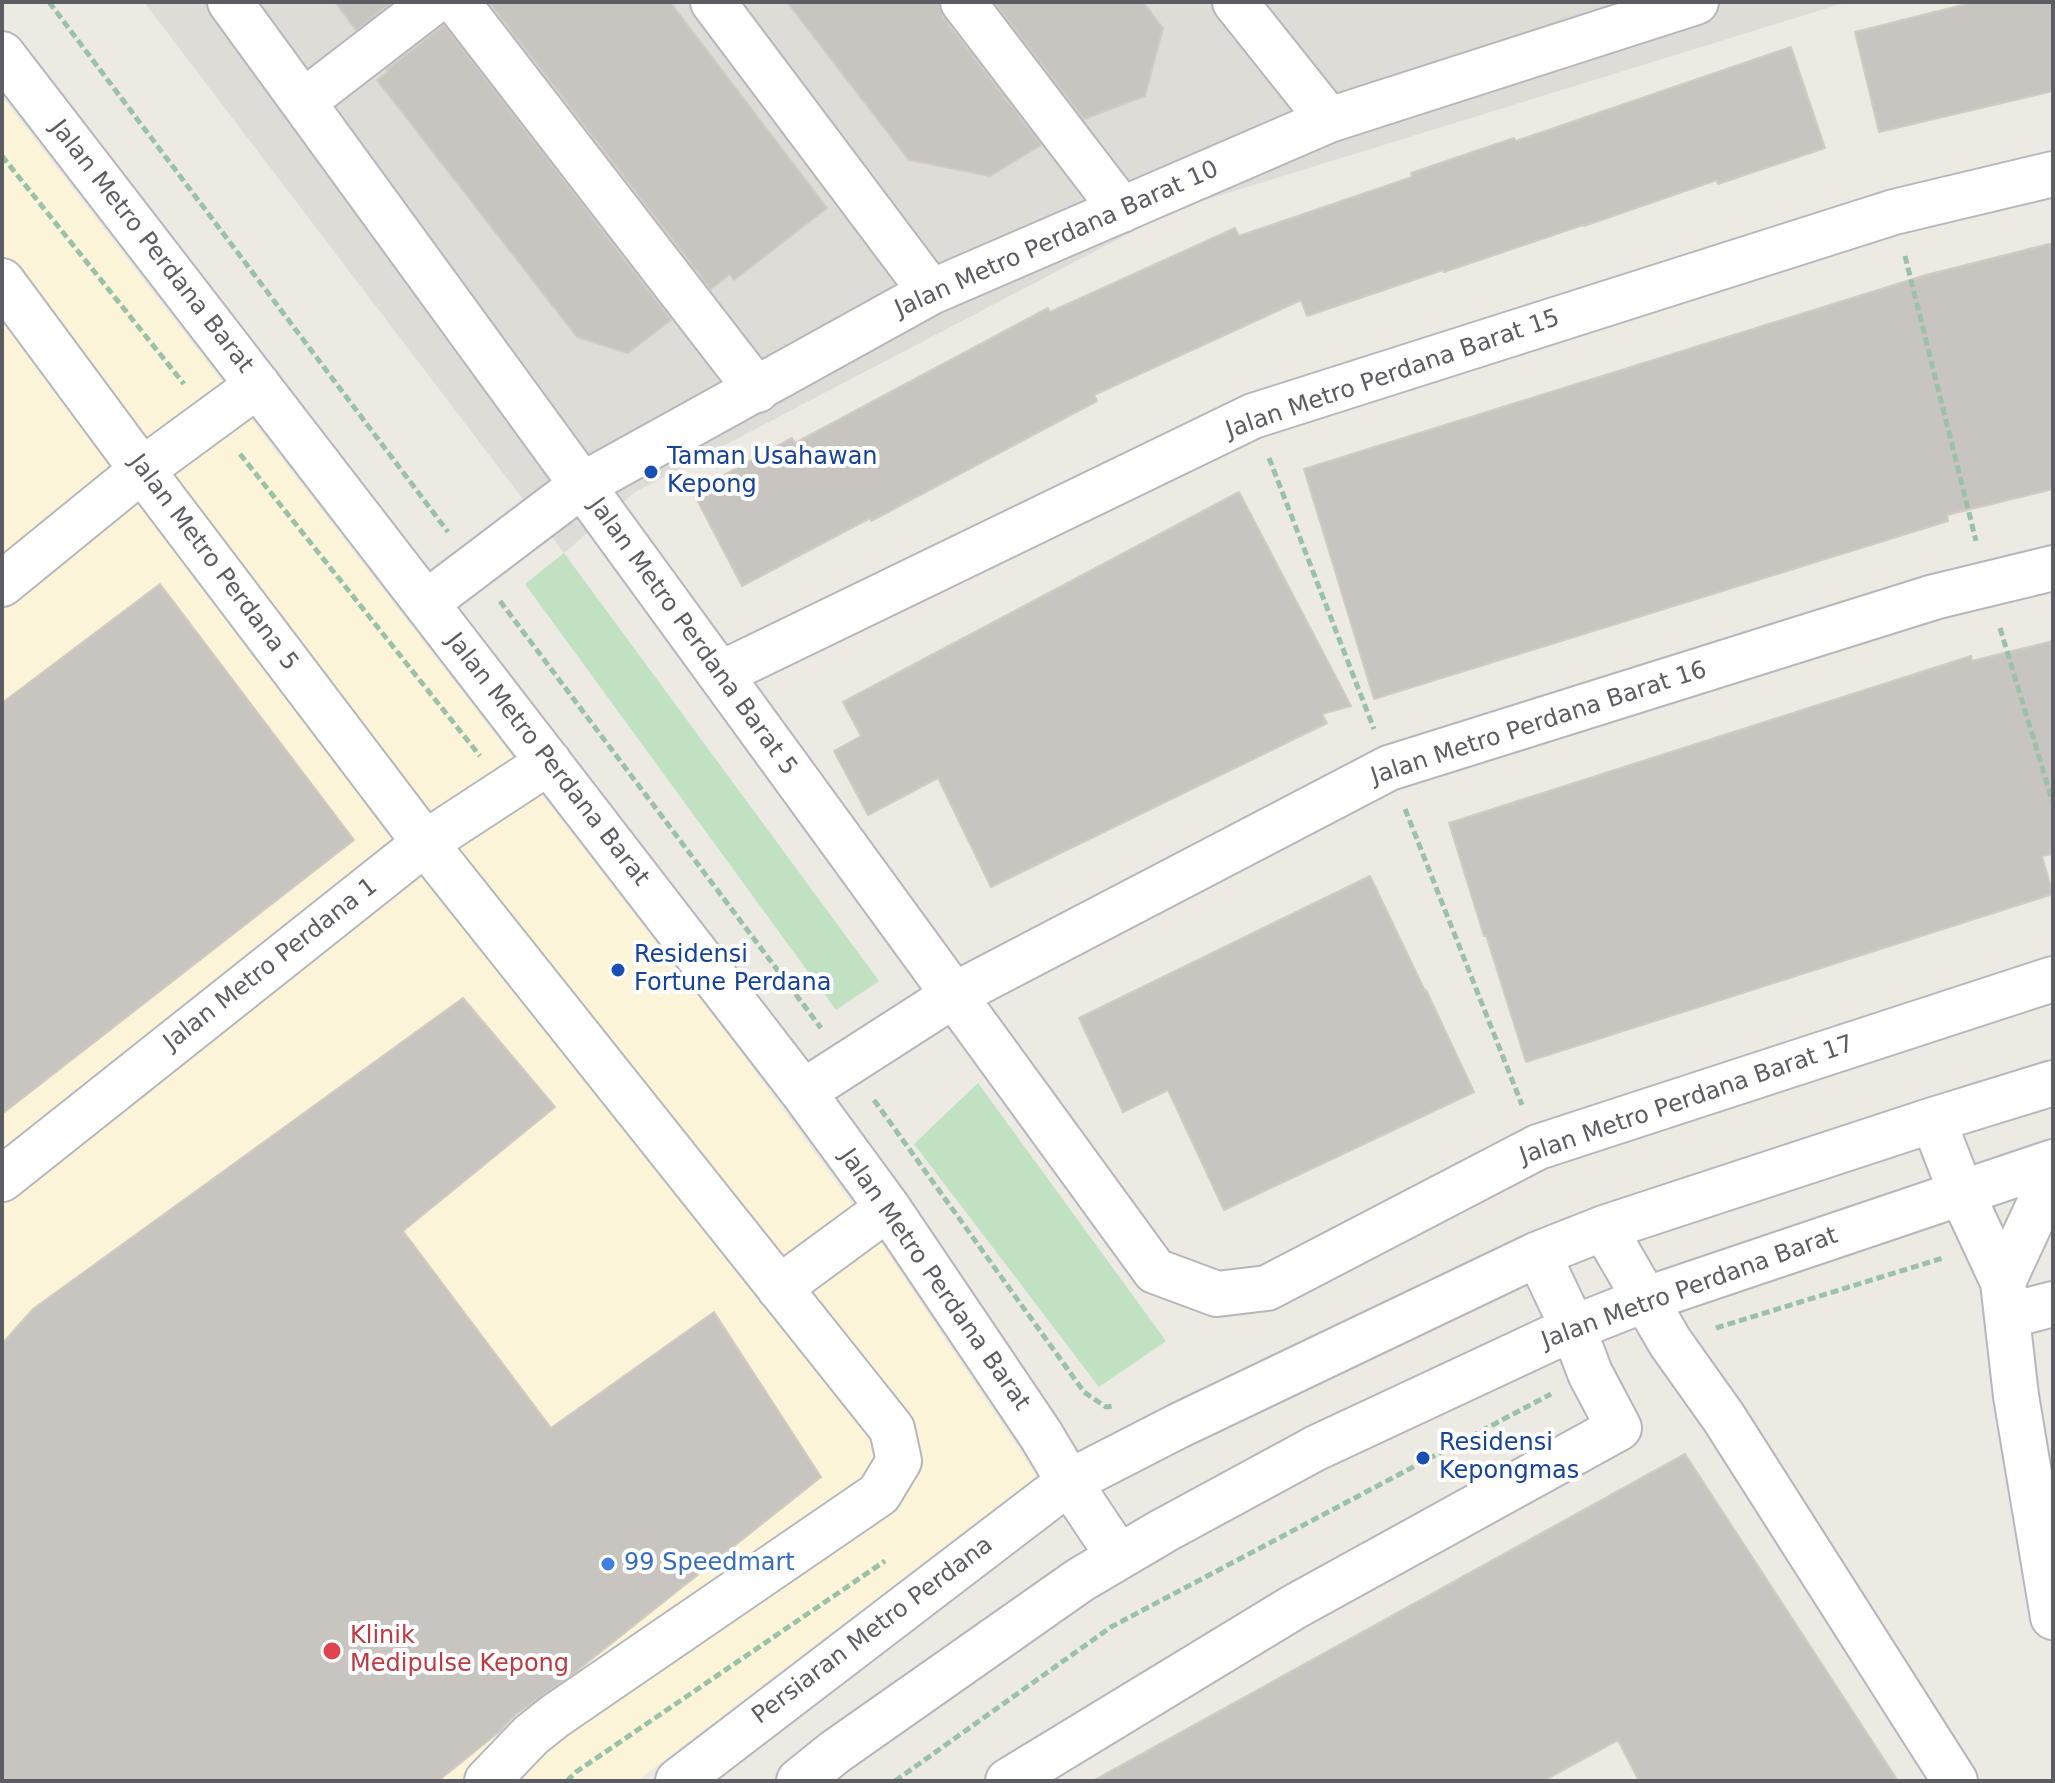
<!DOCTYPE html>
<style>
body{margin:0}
#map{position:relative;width:2055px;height:1783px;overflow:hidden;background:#eceae2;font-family:"DejaVu Sans",sans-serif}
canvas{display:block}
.frame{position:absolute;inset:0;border:4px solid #5b5d62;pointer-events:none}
</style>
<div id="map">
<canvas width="2055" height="1783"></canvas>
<div class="frame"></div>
</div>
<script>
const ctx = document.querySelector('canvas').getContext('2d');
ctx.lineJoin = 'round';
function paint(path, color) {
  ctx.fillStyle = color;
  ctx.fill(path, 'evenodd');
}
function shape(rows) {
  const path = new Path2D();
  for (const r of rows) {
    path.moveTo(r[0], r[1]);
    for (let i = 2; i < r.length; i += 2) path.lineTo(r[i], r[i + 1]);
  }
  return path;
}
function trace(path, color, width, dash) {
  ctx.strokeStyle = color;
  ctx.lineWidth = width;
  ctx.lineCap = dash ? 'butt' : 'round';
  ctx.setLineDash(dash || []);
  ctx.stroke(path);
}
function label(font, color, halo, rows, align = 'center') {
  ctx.font = font + ' "DejaVu Sans",sans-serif';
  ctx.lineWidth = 8;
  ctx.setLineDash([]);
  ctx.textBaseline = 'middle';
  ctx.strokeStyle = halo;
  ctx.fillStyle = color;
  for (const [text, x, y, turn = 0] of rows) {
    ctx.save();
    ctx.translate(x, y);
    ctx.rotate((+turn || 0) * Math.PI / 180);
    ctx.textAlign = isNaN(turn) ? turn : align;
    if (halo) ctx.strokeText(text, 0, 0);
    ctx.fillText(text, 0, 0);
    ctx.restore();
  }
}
paint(shape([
 [2,97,738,1048,883,1246,1037,1476,637,1781,2,1781]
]), '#fbf4d9');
paint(shape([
 [144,2,1847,2,1176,209,635,492,564,553]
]), '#dedcd7');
paint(shape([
 [564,553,879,981,836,1010,525,584],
 [978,1083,1166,1341,1099,1387,914,1144]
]), '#c0e2c2');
const building = shape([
 [335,2,392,2,356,30,335,2],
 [489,2,670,2,827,208,734,280,730,274,711,289,489,2],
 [787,2,939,2,943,17,1041,145,990,176,909,160,787,2],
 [994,2,1143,2,1163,28,1145,96,1084,119,994,2],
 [1974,2,2053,2,2053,91,1879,132,1855,32,1974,2],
 [444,25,671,320,628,353,577,337,377,80,388,72,386,70,444,25],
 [1791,47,1825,148,1718,184,1717,180,1584,226,1583,225,1444,272,1443,270,1307,316,1301,300,1094,395,1097,401,871,521,870,518,742,586,693,492,792,438,795,443,1048,308,1050,312,1235,228,1239,236,1412,177,1411,173,1514,138,1516,141,1791,47],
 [2053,243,2053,489,1947,515,1948,521,1374,699,1304,469,1926,275,2053,243],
 [1239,492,1351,706,1322,714,1327,723,991,887,938,778,868,815,834,751,861,736,843,702,1239,492],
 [160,584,354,840,2,1114,2,703,160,584],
 [2053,641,2053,854,2042,856,2053,894,1526,1062,1486,935,1484,936,1449,823,1971,656,1972,661,2053,641],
 [1370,876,1425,991,1426,990,1474,1092,1224,1210,1168,1090,1123,1112,1079,1018,1370,876],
 [463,998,555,1107,403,1231,551,1428,714,1312,821,1477,574,1673,515,1715,499,1732,438,1781,2,1781,2,1344,33,1309,463,998],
 [1685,1454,1898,1781,1639,1781,1618,1740,1543,1781,1093,1781,1685,1454]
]);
paint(building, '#c8c4c0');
trace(building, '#d0ccc1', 2);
const minor = shape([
 [230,2,1155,1271,1217,1294,1267,1288,1538,1147,2053,979],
 [457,2,757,390],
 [713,2,931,292],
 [963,2,1122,210],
 [1235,2,1329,120],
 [2,54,803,1092,888,1208,1041,1435,1069,1482,1119,1557],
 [303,102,433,2],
 [2,281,142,470,425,843,892,1429,899,1461,879,1494,555,1716,531,1735,487,1781],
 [2,584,142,470,258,385],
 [426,603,582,485,931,292,1329,120,1696,2],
 [720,674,1253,416,1894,212,2053,174],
 [803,1092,954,995,1389,768,1934,597,2053,568],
 [1933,1120,1961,1192,2003,1282,2016,1396,2053,1617],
 [2,1179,425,843,549,762],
 [1604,1228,1670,1342,1724,1418,1955,1781],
 [2003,1282,2041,1200,2053,1187],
 [779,1288,888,1208],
 [2007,1316,2053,1304],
 [678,1781,1069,1482,1178,1426,1538,1254,1604,1228,1933,1120,2053,1083],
 [799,1781,835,1752,1080,1580,1163,1531,1316,1448,1573,1328,1644,1300,2053,1162],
 [1008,1781,1294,1607,1619,1428,1590,1373,1573,1328,1538,1254]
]);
trace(minor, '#b5b7bc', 48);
trace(shape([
 [49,2,448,532],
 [2,156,184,384],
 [1905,256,1976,541],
 [240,454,480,756],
 [1269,458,1374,729],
 [500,601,821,1028],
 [2000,628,2053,803],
 [1405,809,1522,1105],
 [874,1100,1084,1392,1106,1407,1114,1406],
 [1716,1328,1943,1258],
 [567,1781,576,1772,885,1561],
 [895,1781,1111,1627,1551,1394]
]), '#9bc2a8', 5, [8, 4]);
trace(minor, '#fff', 44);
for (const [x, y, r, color] of [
 [651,472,8,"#1a4fb4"],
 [618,970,8,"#1a4fb4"],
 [1423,1458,8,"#1a4fb4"],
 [608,1564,8,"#3f7fe0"],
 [332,1651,10,"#e0444e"]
]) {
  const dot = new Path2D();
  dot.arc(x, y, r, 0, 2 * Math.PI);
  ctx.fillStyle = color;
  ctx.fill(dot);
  trace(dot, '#fff', 3);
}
label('24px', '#5b5d62', '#fff', [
 ["Jalan Metro Perdana Barat 10",1057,240,-24],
 ["Jalan Metro Perdana Barat",151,247,52],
 ["Jalan Metro Perdana Barat 15",1393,375,-19],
 ["Jalan Metro Perdana 5",213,563,53],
 ["Jalan Metro Perdana Barat 5",692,637,54],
 ["Jalan Metro Perdana Barat 16",1539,724,-18],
 ["Jalan Metro Perdana Barat",547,760,52],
 ["Jalan Metro Perdana 1",271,965,-38],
 ["Jalan Metro Perdana Barat 17",1687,1101,-19],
 ["Jalan Metro Perdana Barat",934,1280,55],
 ["Jalan Metro Perdana Barat",1690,1289,-20],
 ["Persiaran Metro Perdana",873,1631,-37]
]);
label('24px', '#164399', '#fff', [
 ["Taman Usahawan",667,458],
 ["Kepong",667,486],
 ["Residensi",634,956],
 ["Fortune Perdana",634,984],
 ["Residensi",1439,1444],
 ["Kepongmas",1439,1472]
], 'left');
label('24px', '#366cbe', '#fff', [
 ["99 Speedmart",624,1564]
], 'left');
label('24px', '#be3a42', '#fff', [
 ["Klinik",350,1637],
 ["Medipulse Kepong",350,1665]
], 'left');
</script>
